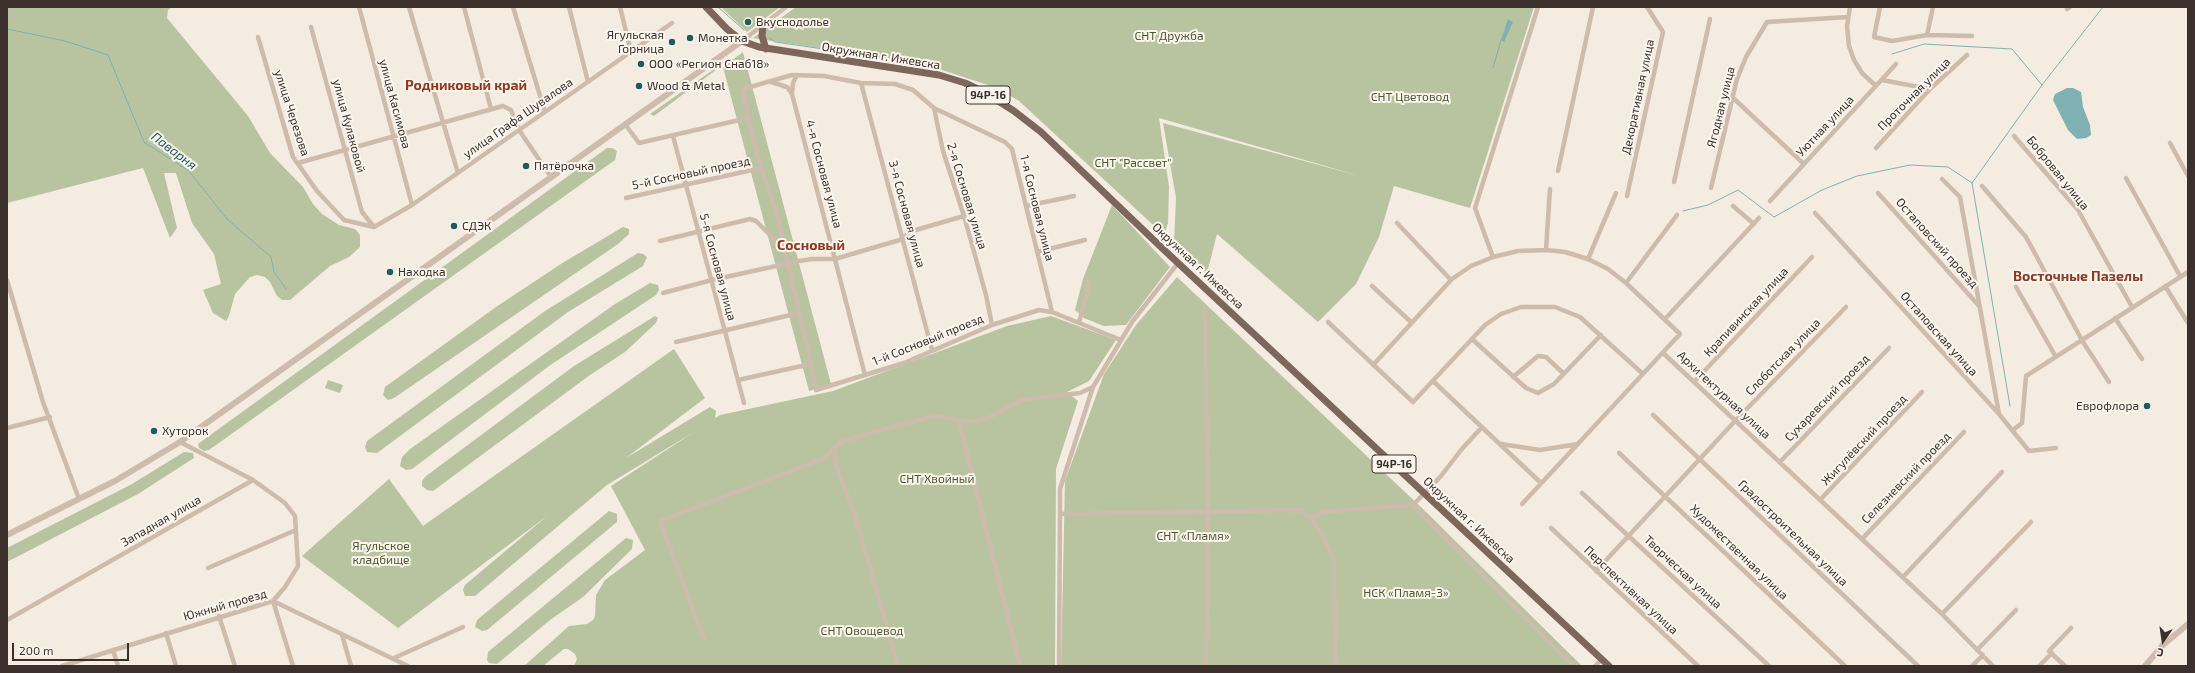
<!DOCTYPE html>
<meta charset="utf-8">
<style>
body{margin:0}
#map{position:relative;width:2195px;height:673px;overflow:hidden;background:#f4ebe1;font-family:"Exo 2",sans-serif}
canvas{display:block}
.frame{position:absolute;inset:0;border:8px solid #3b302b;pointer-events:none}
.north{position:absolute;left:2143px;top:621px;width:40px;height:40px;-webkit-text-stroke:3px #fbf5ee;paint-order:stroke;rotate:193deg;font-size:11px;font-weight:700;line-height:16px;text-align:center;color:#3b302b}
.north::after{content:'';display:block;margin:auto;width:14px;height:18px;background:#3b302b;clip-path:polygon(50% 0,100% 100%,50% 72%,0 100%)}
.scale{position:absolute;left:12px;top:643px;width:117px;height:18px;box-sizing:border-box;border:2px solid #3b302b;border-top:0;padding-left:5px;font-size:12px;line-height:14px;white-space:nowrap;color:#3b302b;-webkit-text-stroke:3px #fbf5ee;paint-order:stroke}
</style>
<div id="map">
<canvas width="2195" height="673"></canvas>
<div class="frame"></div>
<div class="north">С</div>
<div class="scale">200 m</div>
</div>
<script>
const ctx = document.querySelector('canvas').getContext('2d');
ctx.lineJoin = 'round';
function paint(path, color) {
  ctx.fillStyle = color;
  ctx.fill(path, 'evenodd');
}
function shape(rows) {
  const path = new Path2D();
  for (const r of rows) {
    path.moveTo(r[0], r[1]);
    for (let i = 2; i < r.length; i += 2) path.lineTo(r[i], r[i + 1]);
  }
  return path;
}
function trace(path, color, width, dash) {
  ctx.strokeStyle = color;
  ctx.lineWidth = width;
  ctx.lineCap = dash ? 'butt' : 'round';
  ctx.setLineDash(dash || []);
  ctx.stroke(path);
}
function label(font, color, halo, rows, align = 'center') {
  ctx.font = font + ' "Exo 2",sans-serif';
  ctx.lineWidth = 4;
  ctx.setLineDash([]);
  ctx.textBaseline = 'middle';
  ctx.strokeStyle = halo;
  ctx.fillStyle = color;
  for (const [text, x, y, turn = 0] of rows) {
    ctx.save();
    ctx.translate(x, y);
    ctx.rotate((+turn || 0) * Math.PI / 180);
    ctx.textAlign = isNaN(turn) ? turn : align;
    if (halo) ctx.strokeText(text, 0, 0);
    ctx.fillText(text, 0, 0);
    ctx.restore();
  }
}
paint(shape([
 [7,7,172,7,168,10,167,18,248,116,270,153,303,187,313,204,322,214,339,225,355,229,360,235,360,247,349,257,330,266,290,300,282,300,277,296,270,282,265,277,257,275,250,277,235,294,229,316,226,321,213,313,203,290,221,284,214,254,192,223,176,173,164,173,177,228,170,238,143,168,7,203],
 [721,7,780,7,747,32],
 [796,7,1534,7,1470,208,1394,186,1379,237,1356,284,1318,322,1217,234,1207,273,1174,244,1176,198,1163,123,1360,176,1159,118,1169,187,1168,223,1164,235,1019,101,997,88,921,63,753,38],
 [743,52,831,384,809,391,723,67],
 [720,65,720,67,654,116,650,114],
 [607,148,612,148,617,151,615,160,209,450,204,451,199,448,198,444,202,441],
 [1112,205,1170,267,1126,325,1104,326,1084,318,1075,310,1083,279],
 [623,227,629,229,629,234,618,244,394,398,388,400,383,395,385,387,496,307,564,262],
 [638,253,643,254,647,257,643,266,568,312,377,453,367,452,365,447,367,441,545,311],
 [1177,277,1424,510,1582,666,1061,666,1065,481,1104,374,1136,325],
 [650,283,658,285,659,290,656,295,549,366,412,469,406,470,400,466,402,457,410,449,615,304],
 [655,316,658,318,656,323,625,352,590,375,433,491,427,490,422,486,422,481,426,476,574,366],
 [1051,316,1116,340,1089,381,1067,392,1078,401,1056,469,1055,666,574,666,577,659,575,654,568,649,564,649,543,666,524,666,569,626,587,624,593,620,595,616,596,595,605,580,645,550,611,486,694,432,607,485,475,596,465,596,463,590,465,585,547,516,398,628,302,556,389,479,423,526,674,349,705,398,626,458,710,407,716,411,715,418,720,415,833,391,1007,326],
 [328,380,343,385,340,393,325,388],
 [184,452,193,453,194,458,138,494,7,562,7,548,132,484],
 [609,511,617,514,617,522,487,630,482,631,475,627,477,620],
 [626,538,633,540,632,549,583,597,550,620,497,664,489,663,487,660,488,652]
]), '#b8c4a0');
paint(shape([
 [1508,19,1513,22,1504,42,1501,40],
 [2067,88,2073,88,2081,92,2083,107,2090,125,2091,135,2086,138,2077,139,2068,130,2053,100,2055,94]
]), '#7fb0b2');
trace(shape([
 [718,7,744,30],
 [7,29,65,41,108,55,144,142,189,171,227,219,271,257,274,272,286,289],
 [769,38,775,42,886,58],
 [1892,54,1924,44,2012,49,2042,85],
 [1493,68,1501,40],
 [1683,211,1708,205,1738,190,1774,217,1822,190,1857,176,1910,165,1948,167,1972,183],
 [2010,406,1972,183,2042,85,2103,7]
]), '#7fb0b2', 1);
trace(shape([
 [359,7,412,205],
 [409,7,458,173],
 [464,7,491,109],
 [513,7,545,112],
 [569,7,588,82],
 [620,7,631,52],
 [1850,7,1847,26,1849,46,1854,60,1862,73,1876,86],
 [1880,7,1874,37,1892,41,1927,35,1972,36],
 [2067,9,2070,7],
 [311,27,362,212,374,227],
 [1927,35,1933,7],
 [258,37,293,157,317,191,344,220,374,227],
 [742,41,786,7],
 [1882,80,1930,89],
 [771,82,787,87,792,94,865,375],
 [861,83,932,350],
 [792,94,793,83,797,75],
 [1732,97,1804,164],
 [934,108,1005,142,1012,149,1052,312],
 [748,118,761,168,777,214,811,364],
 [625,124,639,143,748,118,743,89,792,75,824,76,861,83,895,84,913,90,934,108,943,151,964,216,986,295,992,325],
 [673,136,744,403],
 [2014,136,2078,210,2132,307],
 [2170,143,2188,176],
 [1876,148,1930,89,1967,55],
 [298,163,503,106,511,110,519,130,551,177],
 [1558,171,1593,7],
 [2126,178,2180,276],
 [1942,179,1960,197,1999,414],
 [1674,182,1710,19],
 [1982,186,2026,237,2083,342,2109,382],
 [1711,188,1737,79,1746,57,1767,22,1848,17],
 [1878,193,1980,307],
 [1627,196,1663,32,1647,7],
 [626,198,761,168],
 [1770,201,1896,64],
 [1026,206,1074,196],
 [1733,206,1754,224],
 [1815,213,1999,414,2029,451,2056,448],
 [1397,223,1451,280],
 [374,227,412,205,672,23],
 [660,241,750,219,756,221,785,250],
 [1546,250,1550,189],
 [1037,252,1085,240],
 [1493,257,1475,208,1538,7],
 [1588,259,1616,193],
 [7,280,43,402,79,499],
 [1626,283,1677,215],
 [1372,286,1411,322],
 [2165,286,2188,323],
 [2016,287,2056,357],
 [663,293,712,280,799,261,812,259,835,259,903,239,909,232,964,216],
 [1205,309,1208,538,1206,666],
 [2115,318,2142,359],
 [1665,319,1759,218],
 [1328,322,1413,402,1485,325,1501,314,1521,307,1555,307,1580,317,1643,374],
 [1079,323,1088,288,1087,280],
 [1472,339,1526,388,1538,393,1554,384,1601,335],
 [676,342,799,313],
 [1663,353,1942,614,1993,666],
 [1373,365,1452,279,1471,266,1493,257,1518,251,1546,250,1565,252,1588,259,1608,269,1626,283,1680,334,1522,504],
 [1513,377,1538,356,1546,357,1564,374],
 [738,380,811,364,816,390,904,363,992,325,1039,310,1052,312,1121,340],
 [1433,381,1541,483],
 [1694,382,1812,257],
 [1093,387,1060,489,1060,514,1301,510,1311,518,1323,536,1334,561,1335,666],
 [1653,415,1918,666],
 [959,421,1020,666],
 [7,428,50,417],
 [2013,430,2022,423,2026,376,2188,272],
 [1501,444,1540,450,1578,444],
 [1619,453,1845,666],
 [1780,462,1889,348],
 [253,480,285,503,295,516,298,566,285,587,273,601,293,666],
 [1582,493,1769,666],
 [1820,500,1922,392],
 [1413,505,1574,666],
 [1311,518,1322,512,1413,505,1441,476,1461,450,1482,427],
 [1551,528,1698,666],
 [1862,539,1964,432],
 [208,568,296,530],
 [1596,571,1735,421,1846,307],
 [1903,577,2002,472],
 [1942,614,2031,522],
 [219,616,235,666],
 [7,620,253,480,180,442],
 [166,633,176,666],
 [342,635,351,666],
 [704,639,660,521,825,458,834,448],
 [113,650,118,666],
 [1977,650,2016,610],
 [394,658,463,627],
 [62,666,273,601,408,666],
 [898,666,855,515,836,466,834,448,842,441,934,416,973,422,990,417,1021,400,1080,393,1093,387,1132,322,1178,263],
 [1059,666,1060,514],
 [1595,666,1602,659],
 [1972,666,1983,655],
 [2039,666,2052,653],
 [2065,666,2049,651,2071,628]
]), '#cdbbac', 4.5);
trace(shape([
 [7,535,115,481,180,442,742,41],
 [2145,666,2163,645,2188,624]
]), '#cdbbac', 6);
trace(shape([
 [706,7,727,29,742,41,759,47,939,75,965,83,984,92,1014,111,1041,132,1162,248,1609,666],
 [763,25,762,36,766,49]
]), '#7d675c', 7);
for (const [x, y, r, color] of [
 [748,22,4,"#1f5a5e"],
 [690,38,4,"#1f5a5e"],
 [672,42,4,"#1f5a5e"],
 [641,64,4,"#1f5a5e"],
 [639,86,4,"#1f5a5e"],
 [526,166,4,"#1f5a5e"],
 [454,226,4,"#1f5a5e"],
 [390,272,4,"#1f5a5e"],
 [2147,406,4,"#1f5a5e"],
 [154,431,4,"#1f5a5e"]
]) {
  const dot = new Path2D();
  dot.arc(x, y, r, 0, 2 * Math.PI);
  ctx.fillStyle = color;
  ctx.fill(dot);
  trace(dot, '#fbf5ee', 1.5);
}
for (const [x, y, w] of [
 [988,95,44],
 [1394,464,44]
]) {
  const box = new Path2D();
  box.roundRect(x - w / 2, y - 9, w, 18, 3);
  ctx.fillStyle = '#fbf5ee';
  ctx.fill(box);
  trace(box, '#3b302b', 1);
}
label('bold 11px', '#3b302b', null, [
 ["94Р-16",988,95],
 ["94Р-16",1394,464]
]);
label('12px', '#3b302b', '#fbf5ee', [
 ["Вкуснодолье",756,22],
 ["Ягульская",664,35,"right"],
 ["Горница",664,49,"right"],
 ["Монетка",698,38],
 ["ООО «Регион Снаб18»",649,64],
 ["Wood & Metal",647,86],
 ["Пятёрочка",534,166],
 ["СДЭК",462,226],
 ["Находка",398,272],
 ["Еврофлора",2139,406,"right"],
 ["Хуторок",162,431]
], 'left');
label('12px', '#4a5a2e', '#fbf5ee', [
 ["СНТ Дружба",1169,36],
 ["СНТ Цветовод",1410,97],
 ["СНТ \"Рассвет\"",1133,163],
 ["СНТ Хвойный",937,479],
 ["СНТ «Пламя»",1193,536],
 ["Ягульское",381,546],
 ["кладбище",381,560],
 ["НСК «Пламя-3»",1406,593],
 ["СНТ Овощевод",862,631]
]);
label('12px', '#3b302b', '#fbf5ee', [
 ["Окружная г. Ижевска",881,56,9],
 ["Проточная улица",1914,94,-45],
 ["Декоративная улица",1638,97,-78],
 ["улица Касимова",395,104,75],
 ["Ягодная улица",1721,107,-76],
 ["улица Черезова",292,113,72],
 ["улица Графа Шувалова",518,118,-35],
 ["улица Кулаковой",349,126,75],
 ["Уютная улица",1825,126,-47],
 ["5-й Сосновый проезд",691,173,-12],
 ["Бобровая улица",2058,173,51],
 ["4-я Сосновая улица",824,174,75],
 ["2-я Сосновая улица",967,196,73],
 ["1-я Сосновая улица",1037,208,76],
 ["3-я Сосновая улица",907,214,75],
 ["Остаповский проезд",1937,243,48],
 ["Окружная г. Ижевска",1198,266,43],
 ["5-я Сосновая улица",718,267,75],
 ["Крапивинская улица",1746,312,-47],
 ["Остаповская улица",1939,334,48],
 ["1-й Сосновый проезд",928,340,-22],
 ["Слоботская улица",1783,357,-46],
 ["Архитектурная улица",1724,395,43],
 ["Сухаревский проезд",1827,398,-46],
 ["Жигулёвский проезд",1864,440,-47],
 ["Селезневский проезд",1906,478,-46],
 ["Окружная г. Ижевска",1469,520,43],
 ["Западная улица",161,521,-30],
 ["Градостроительная улица",1793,533,44],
 ["Художественная улица",1739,552,44],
 ["Творческая улица",1683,572,43],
 ["Перспективная улица",1631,590,43],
 ["Южный проезд",225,605,-16]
]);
label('italic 13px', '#1f5a5e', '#fbf5ee', [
 ["Паварня",174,151,37]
]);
label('bold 14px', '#8c3b22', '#fbf5ee', [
 ["Родниковый край",466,85],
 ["Сосновый",811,245],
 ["Восточные Пазелы",2078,276]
]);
</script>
